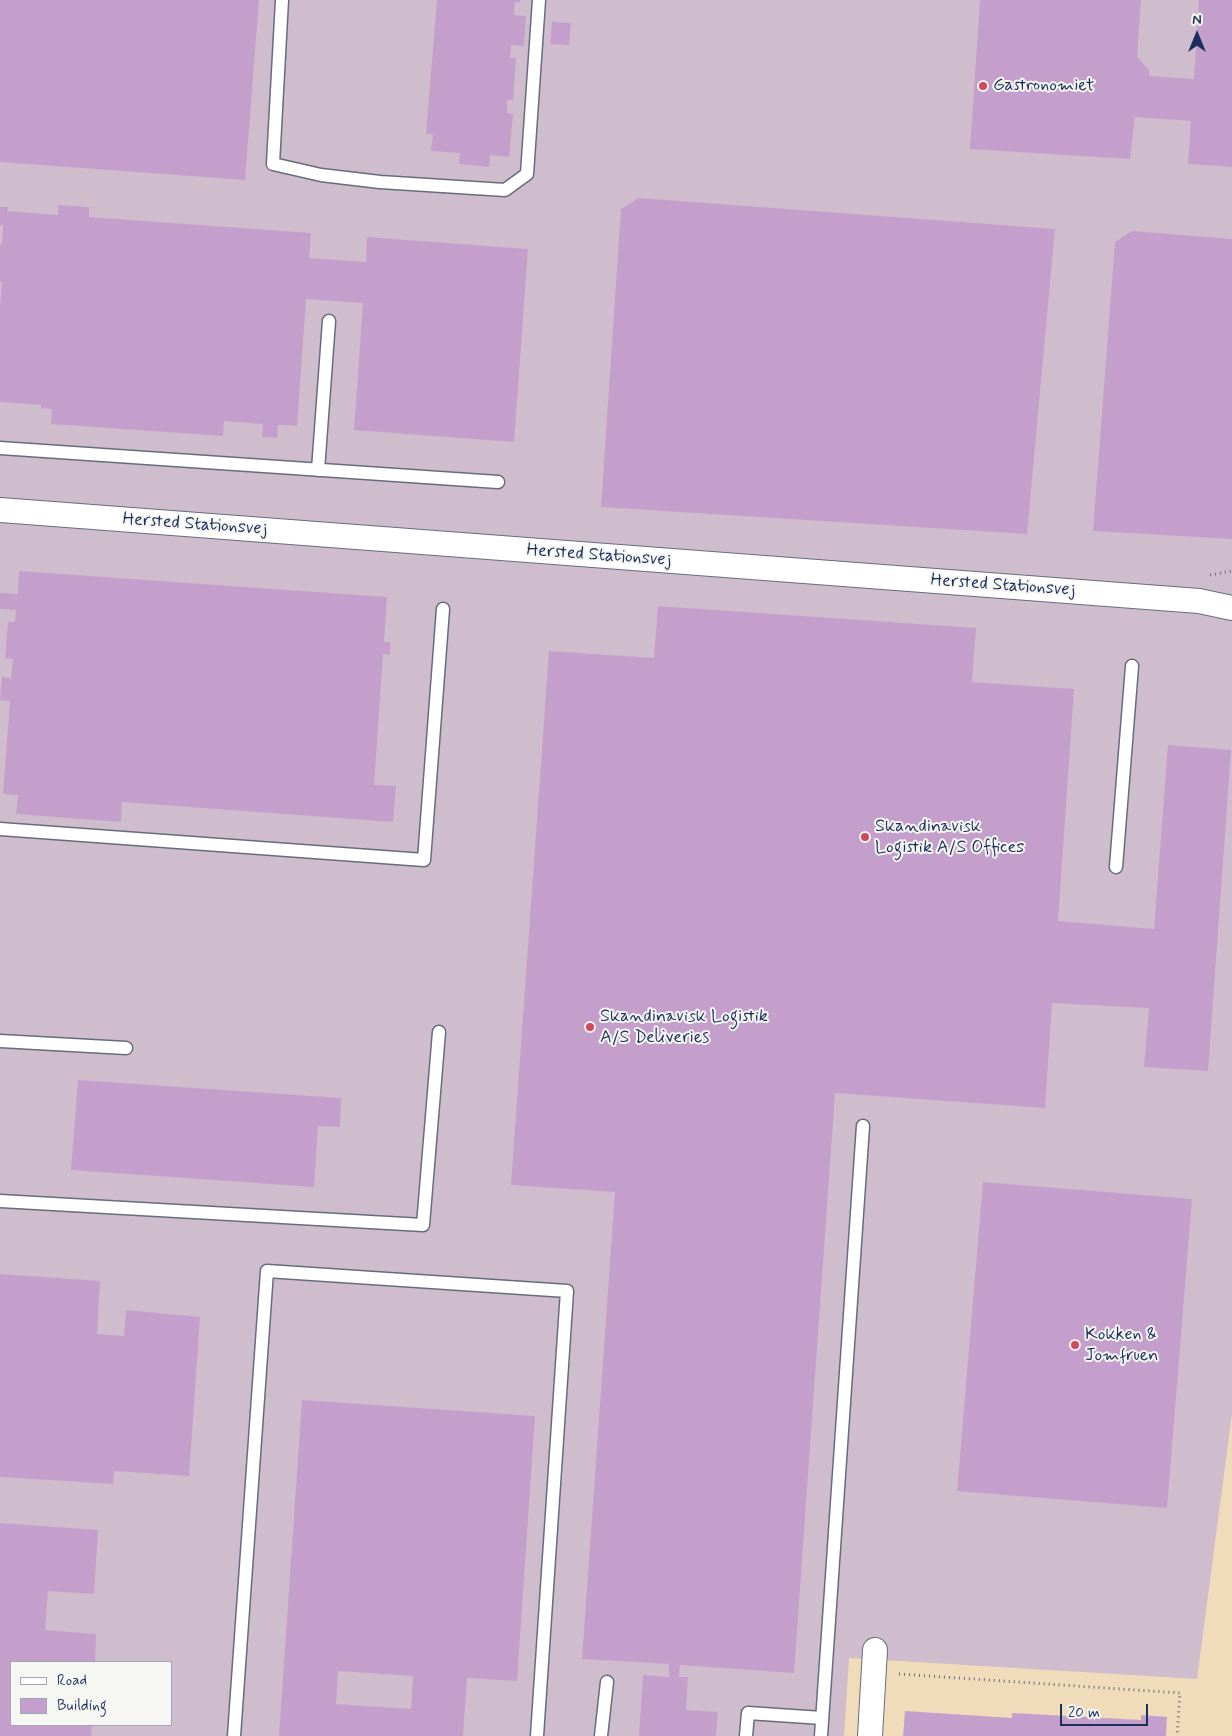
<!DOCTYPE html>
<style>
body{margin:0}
#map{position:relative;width:1232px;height:1736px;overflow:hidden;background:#f0dcba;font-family:Mynerve,sans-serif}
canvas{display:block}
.legend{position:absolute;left:10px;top:1661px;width:162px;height:65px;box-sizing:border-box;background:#f6f6f2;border:1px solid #9ea6b7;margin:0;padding:6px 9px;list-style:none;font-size:15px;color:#1b2f5e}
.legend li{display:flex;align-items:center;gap:10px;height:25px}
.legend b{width:25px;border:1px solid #9ea6b7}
.north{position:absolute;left:1172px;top:10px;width:50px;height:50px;-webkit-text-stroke:4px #f6f6f2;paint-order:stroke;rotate:0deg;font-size:14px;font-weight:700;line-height:20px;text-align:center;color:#1b2f5e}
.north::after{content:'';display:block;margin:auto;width:18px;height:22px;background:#1b2f5e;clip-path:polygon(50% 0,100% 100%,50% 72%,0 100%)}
.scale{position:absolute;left:1060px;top:1704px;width:88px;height:22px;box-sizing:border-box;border:2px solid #1b2f5e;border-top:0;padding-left:6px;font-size:15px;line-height:18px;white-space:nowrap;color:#1b2f5e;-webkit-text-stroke:4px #f6f6f2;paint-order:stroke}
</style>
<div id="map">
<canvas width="1232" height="1736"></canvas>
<ul class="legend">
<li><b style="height:6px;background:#fff"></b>Road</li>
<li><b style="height:14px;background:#c59fcc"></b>Building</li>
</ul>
<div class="north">N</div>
<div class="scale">20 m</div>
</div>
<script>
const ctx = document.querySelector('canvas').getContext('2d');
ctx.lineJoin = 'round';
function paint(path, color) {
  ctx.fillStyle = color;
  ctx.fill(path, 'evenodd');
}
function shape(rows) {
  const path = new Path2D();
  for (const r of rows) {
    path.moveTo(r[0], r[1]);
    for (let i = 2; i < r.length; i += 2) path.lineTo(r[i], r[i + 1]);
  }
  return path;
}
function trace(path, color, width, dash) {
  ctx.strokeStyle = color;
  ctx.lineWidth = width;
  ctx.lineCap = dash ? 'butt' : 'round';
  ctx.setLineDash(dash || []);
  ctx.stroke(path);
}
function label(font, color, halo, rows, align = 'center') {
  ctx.font = font + ' Mynerve,sans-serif';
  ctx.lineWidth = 4;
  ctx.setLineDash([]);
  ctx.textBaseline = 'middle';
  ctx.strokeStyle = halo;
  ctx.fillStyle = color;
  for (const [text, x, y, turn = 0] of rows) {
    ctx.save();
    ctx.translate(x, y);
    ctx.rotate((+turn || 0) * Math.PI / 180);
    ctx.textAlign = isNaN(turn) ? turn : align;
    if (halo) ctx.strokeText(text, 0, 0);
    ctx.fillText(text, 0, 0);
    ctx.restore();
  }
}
paint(shape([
 [0,0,1232,0,1232,1414,1197,1679,849,1658,844,1736,0,1736],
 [11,1662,171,1662,171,1725,11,1725]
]), '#cfbdce');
paint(shape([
 [0,0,259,0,245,180,0,162],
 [437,0,520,0,520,3,515,2,514,15,526,16,524,46,511,45,510,58,516,58,513,100,507,100,507,113,513,114,509,157,490,155,489,167,459,164,460,153,431,151,433,134,426,134],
 [980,0,1141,0,1137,57,1149,70,1149,76,1194,79,1199,0,1232,0,1232,167,1188,164,1191,121,1135,117,1130,159,970,149],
 [552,22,571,23,569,45,550,44],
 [639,198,1055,229,1027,534,601,507,621,209],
 [58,205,89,207,89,217,311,233,309,258,366,262,367,237,528,249,514,442,354,430,363,303,306,299,297,426,278,425,277,438,262,437,263,424,224,421,223,436,51,424,52,409,41,408,41,405,0,402,0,306,2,282,0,282,0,244,2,244,3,225,0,225,0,207,8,207,7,211,58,215],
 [1132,231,1232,239,1232,539,1093,531,1115,242],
 [19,571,387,597,384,642,390,642,390,655,383,654,374,785,396,786,393,822,122,802,121,822,16,814,18,795,3,794,10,701,0,700,2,677,11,678,13,659,5,658,8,622,15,622,16,610,0,609,0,593,18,594],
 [658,606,976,628,972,682,1074,689,1058,921,1154,929,1168,745,1231,750,1208,1071,1144,1067,1149,1008,1052,1003,1045,1108,835,1093,794,1673,680,1665,679,1677,688,1677,686,1710,718,1712,716,1736,639,1736,643,1675,669,1677,669,1664,582,1659,615,1192,511,1185,549,651,654,658],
 [78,1080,341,1098,340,1127,318,1126,314,1187,71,1170],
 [983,1182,1192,1199,1167,1508,957,1491],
 [0,1274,100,1281,97,1334,124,1336,126,1310,200,1317,189,1476,114,1471,113,1484,0,1477],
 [302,1400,535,1416,517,1681,467,1678,463,1736,279,1736],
 [338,1671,413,1676,411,1709,336,1704],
 [0,1523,98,1530,94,1594,48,1591,45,1630,96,1634,95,1662,11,1662,11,1725,92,1725,91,1736,0,1736],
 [905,1711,1012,1718,1012,1713,1141,1720,1141,1715,1167,1717,1166,1736,903,1736]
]), '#c59fcc');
const service = shape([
 [282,0,273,164,321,175,380,182,505,190,527,174,539,0],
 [0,448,498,482],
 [318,470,329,321],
 [0,829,424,860,443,609],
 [1116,867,1132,666],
 [0,1041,126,1048],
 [0,1201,423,1225,439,1032],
 [234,1736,267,1271,567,1291,537,1736],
 [601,1736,607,1682],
 [746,1736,748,1713,822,1718],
 [821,1736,863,1126]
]);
const minor = shape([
 [0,510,1199,601,1232,608],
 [870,1736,875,1650]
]);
trace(service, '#666c7e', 15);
trace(minor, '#666c7e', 26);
trace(shape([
 [1210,575,1232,571],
 [899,1674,1180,1693,1177,1736]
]), '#666c7e', 3, [1, 4]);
trace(service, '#fff', 12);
trace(minor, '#fff', 24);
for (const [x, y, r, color] of [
 [983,86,5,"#d1495b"],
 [865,837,5,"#d1495b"],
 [590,1027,5,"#d1495b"],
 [1075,1345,5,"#d1495b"]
]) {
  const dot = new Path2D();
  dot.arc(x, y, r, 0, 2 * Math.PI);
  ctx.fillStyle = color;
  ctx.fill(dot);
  trace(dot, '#f6f6f2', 2);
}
label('18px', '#1b2f5e', '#f6f6f2', [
 ["Gastronomiet",993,86],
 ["Skandinavisk",875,827],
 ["Logistik A/S Offices",875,848],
 ["Skandinavisk Logistik",600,1017],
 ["A/S Deliveries",600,1038],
 ["Kokken &",1085,1335],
 ["Jomfruen",1085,1356]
], 'left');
label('18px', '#1b2f5e', '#f6f6f2', [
 ["Hersted Stationsvej",195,525,4],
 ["Hersted Stationsvej",599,556,4],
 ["Hersted Stationsvej",1003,586,4]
]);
</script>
